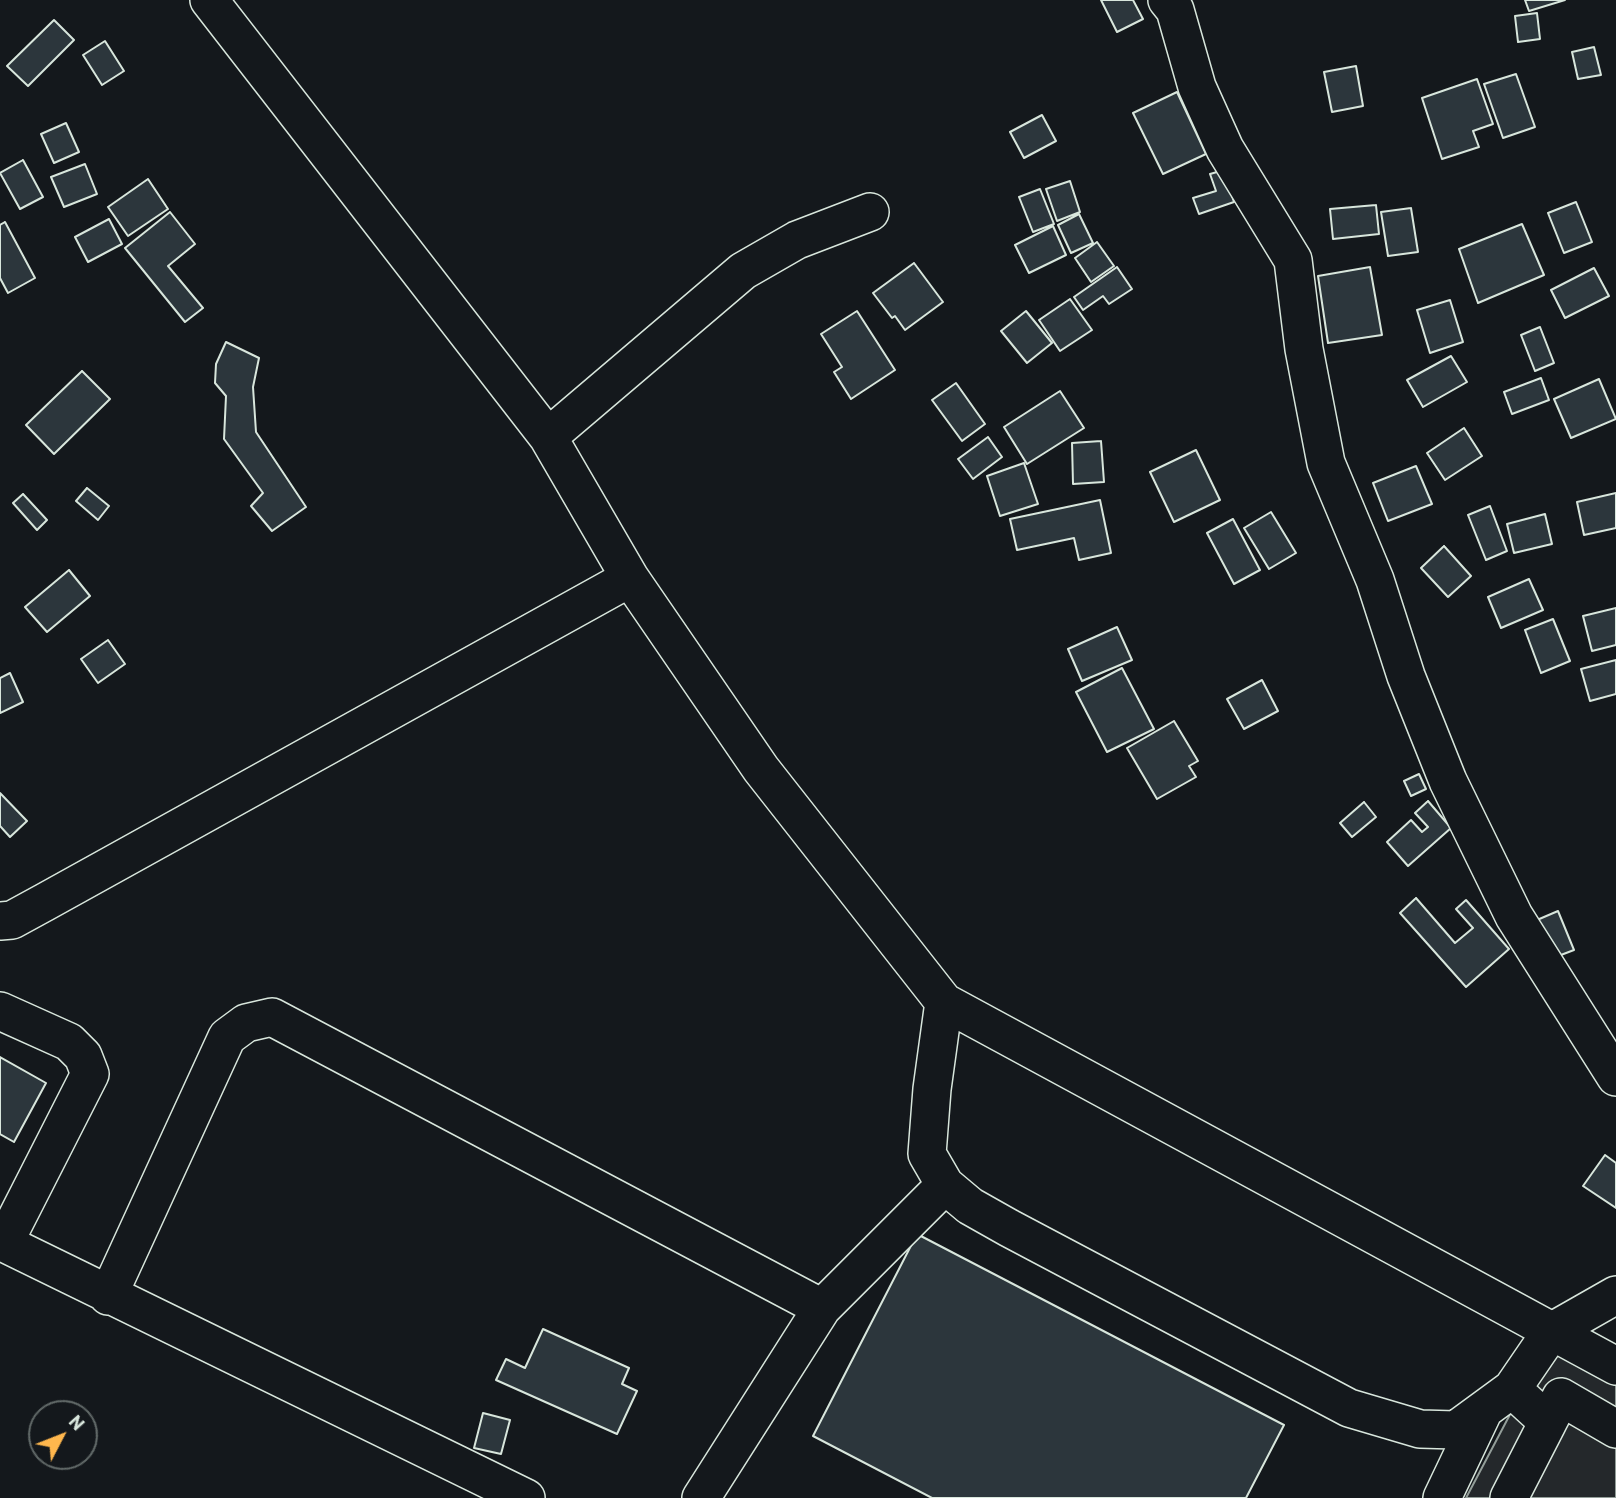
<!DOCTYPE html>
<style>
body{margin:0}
#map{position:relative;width:1616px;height:1498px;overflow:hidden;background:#14181c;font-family:Barlow,sans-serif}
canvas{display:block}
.north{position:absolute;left:28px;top:1400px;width:70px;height:70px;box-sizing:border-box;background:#14181c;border:2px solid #626a69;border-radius:50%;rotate:48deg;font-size:19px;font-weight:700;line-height:28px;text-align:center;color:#d8e6dc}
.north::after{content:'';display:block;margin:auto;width:24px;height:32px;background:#ffb74d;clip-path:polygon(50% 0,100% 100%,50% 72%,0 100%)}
</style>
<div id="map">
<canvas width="1616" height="1498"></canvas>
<div class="north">N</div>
</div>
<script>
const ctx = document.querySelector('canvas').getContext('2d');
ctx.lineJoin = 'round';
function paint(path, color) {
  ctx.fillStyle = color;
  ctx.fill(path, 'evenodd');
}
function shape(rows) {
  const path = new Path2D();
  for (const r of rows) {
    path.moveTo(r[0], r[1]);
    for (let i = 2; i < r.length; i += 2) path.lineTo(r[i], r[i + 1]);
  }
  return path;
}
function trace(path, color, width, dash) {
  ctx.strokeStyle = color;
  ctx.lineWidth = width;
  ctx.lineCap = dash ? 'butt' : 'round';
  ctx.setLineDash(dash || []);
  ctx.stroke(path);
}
const parking = shape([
 [1545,1348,1616,1385,1616,1498,1466,1498,1545,1348]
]);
paint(parking, '#24282b');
trace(parking, '#939e99', 2);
const building = shape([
 [1101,0,1133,0,1143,19,1117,32,1101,0],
 [1525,0,1565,0,1529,11,1525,0],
 [1537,13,1540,39,1518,42,1515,16,1537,13],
 [54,20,74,40,28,86,7,66,54,20],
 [105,41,124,71,102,85,83,55,105,41],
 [1594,47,1601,75,1578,79,1572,52,1594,47],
 [1356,66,1363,106,1332,112,1324,72,1356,66],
 [1516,74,1535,127,1503,138,1484,84,1516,74],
 [1477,79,1493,124,1473,131,1479,147,1442,159,1422,98,1477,79],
 [1177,92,1206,154,1163,174,1133,113,1177,92],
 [1042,115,1056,141,1024,158,1010,132,1042,115],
 [66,123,79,152,54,163,41,134,66,123],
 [23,160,43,197,20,209,0,173,23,160],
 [85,164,97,194,64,207,51,177,85,164],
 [1224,170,1234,202,1199,214,1193,198,1216,191,1210,174,1224,170],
 [148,179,168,209,128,236,108,207,148,179],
 [1070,181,1080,212,1057,221,1046,189,1070,181],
 [1040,189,1054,224,1033,232,1019,197,1040,189],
 [1576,202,1592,242,1564,253,1548,213,1576,202],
 [1376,205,1379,234,1333,239,1330,209,1376,205],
 [1411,208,1418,252,1388,256,1381,212,1411,208],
 [170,212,195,244,168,266,203,308,185,322,125,248,170,212],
 [1079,214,1093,243,1071,253,1058,225,1079,214],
 [109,219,122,244,88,262,75,237,109,219],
 [5,222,35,278,8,293,0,278,0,225,5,222],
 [1522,224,1544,275,1478,303,1459,249,1522,224],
 [1053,226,1066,255,1029,273,1015,245,1053,226],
 [1097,242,1114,266,1091,282,1075,258,1097,242],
 [914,263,943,302,905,330,895,316,892,318,873,293,914,263],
 [1117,267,1132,289,1109,304,1103,296,1083,310,1074,297,1117,267],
 [1370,267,1382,335,1328,343,1318,276,1370,267],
 [1594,268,1609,296,1565,318,1551,290,1594,268],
 [1070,299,1092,330,1060,351,1039,320,1070,299],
 [1450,300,1463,342,1430,353,1417,310,1450,300],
 [857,311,895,370,851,399,834,372,842,367,821,334,857,311],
 [1026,311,1052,343,1027,363,1001,331,1026,311],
 [1540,327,1554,363,1535,371,1521,335,1540,327],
 [226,342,259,358,253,387,256,432,306,507,272,531,251,506,263,493,224,439,226,396,215,383,216,364,226,342],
 [1451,356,1467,382,1423,407,1407,380,1451,356],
 [82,371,110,399,54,454,26,425,82,371],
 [1541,378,1549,400,1512,414,1504,392,1541,378],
 [1599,379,1616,419,1571,438,1554,399,1599,379],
 [956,383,985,424,962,441,932,400,956,383],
 [1060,391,1084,428,1027,464,1004,427,1060,391],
 [1464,428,1482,456,1445,480,1427,453,1464,428],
 [988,437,1002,457,973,479,958,459,988,437],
 [1101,441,1104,482,1073,484,1072,443,1101,441],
 [1196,450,1220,500,1174,522,1150,472,1196,450],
 [1024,463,1038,504,1000,516,987,476,1024,463],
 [1416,466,1432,504,1388,521,1373,483,1416,466],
 [87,488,109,506,98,520,76,501,87,488],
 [1616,493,1616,528,1584,535,1577,502,1616,493],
 [23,494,47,520,37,530,13,503,23,494],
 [1100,500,1111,553,1079,560,1074,538,1017,550,1010,519,1100,500],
 [1490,506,1507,551,1486,560,1468,515,1490,506],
 [1271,512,1296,553,1269,569,1244,528,1271,512],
 [1545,514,1552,544,1514,553,1507,524,1545,514],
 [1233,519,1260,570,1234,584,1207,533,1233,519],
 [1444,546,1471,576,1448,597,1421,568,1444,546],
 [69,570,90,596,47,632,25,607,69,570],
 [1529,579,1543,610,1501,628,1488,597,1529,579],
 [1616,608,1616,645,1592,651,1583,616,1616,608],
 [1553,619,1570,661,1541,673,1525,630,1553,619],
 [1117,627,1132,660,1082,681,1068,649,1117,627],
 [108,640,125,664,98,683,81,659,108,640],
 [1616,660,1616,694,1590,701,1581,669,1616,660],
 [1122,668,1154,729,1107,752,1076,692,1122,668],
 [10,673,23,702,0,713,0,678,10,673],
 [1262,680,1278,711,1244,729,1227,699,1262,680],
 [1174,721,1198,761,1189,766,1196,777,1157,799,1127,748,1174,721],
 [1419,774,1426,789,1411,796,1404,781,1419,774],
 [0,793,27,821,10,837,0,826,0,793],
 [1428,801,1451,828,1408,866,1387,842,1411,820,1422,832,1428,827,1415,813,1428,801],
 [1364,802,1376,817,1352,837,1340,823,1364,802],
 [1416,898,1455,943,1473,928,1456,909,1466,900,1509,949,1466,987,1400,913,1416,898],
 [1558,911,1574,950,1553,958,1537,920,1558,911],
 [0,1057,46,1083,14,1142,0,1134,0,1057],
 [1605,1155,1616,1163,1616,1208,1583,1186,1605,1155],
 [917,1234,1284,1425,1246,1498,932,1498,813,1436,917,1234],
 [543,1329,629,1368,622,1384,637,1391,617,1434,496,1380,506,1359,525,1368,543,1329],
 [483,1413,510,1420,501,1454,474,1448,483,1413]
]);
paint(building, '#2c363c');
trace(building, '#d8e6dc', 2);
const minor = shape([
 [209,0,548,437,630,578,761,769,944,1002,1616,1366],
 [1167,0,1175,10,1197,87,1225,149,1293,260,1304,349,1326,463,1375,580,1406,676,1448,781,1514,916,1616,1077],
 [548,437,743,271,797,240,870,212],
 [0,921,12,920,45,902,630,578],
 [944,1002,932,1089,927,1154,945,1185,970,1206,1009,1228,1349,1408,1420,1429,1456,1430,1512,1389,1551,1332,1616,1295],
 [0,1011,69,1042,83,1056,90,1074,4,1243],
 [0,1241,526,1498],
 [108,1296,227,1037,246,1023,272,1017,822,1308,701,1498],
 [822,1308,945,1185],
 [1548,1422,1561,1397,1616,1429],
 [1442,1498,1483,1412],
 [1509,1498,1548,1422,1512,1389]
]);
trace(minor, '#d8e6dc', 40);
trace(minor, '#14181c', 37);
</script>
